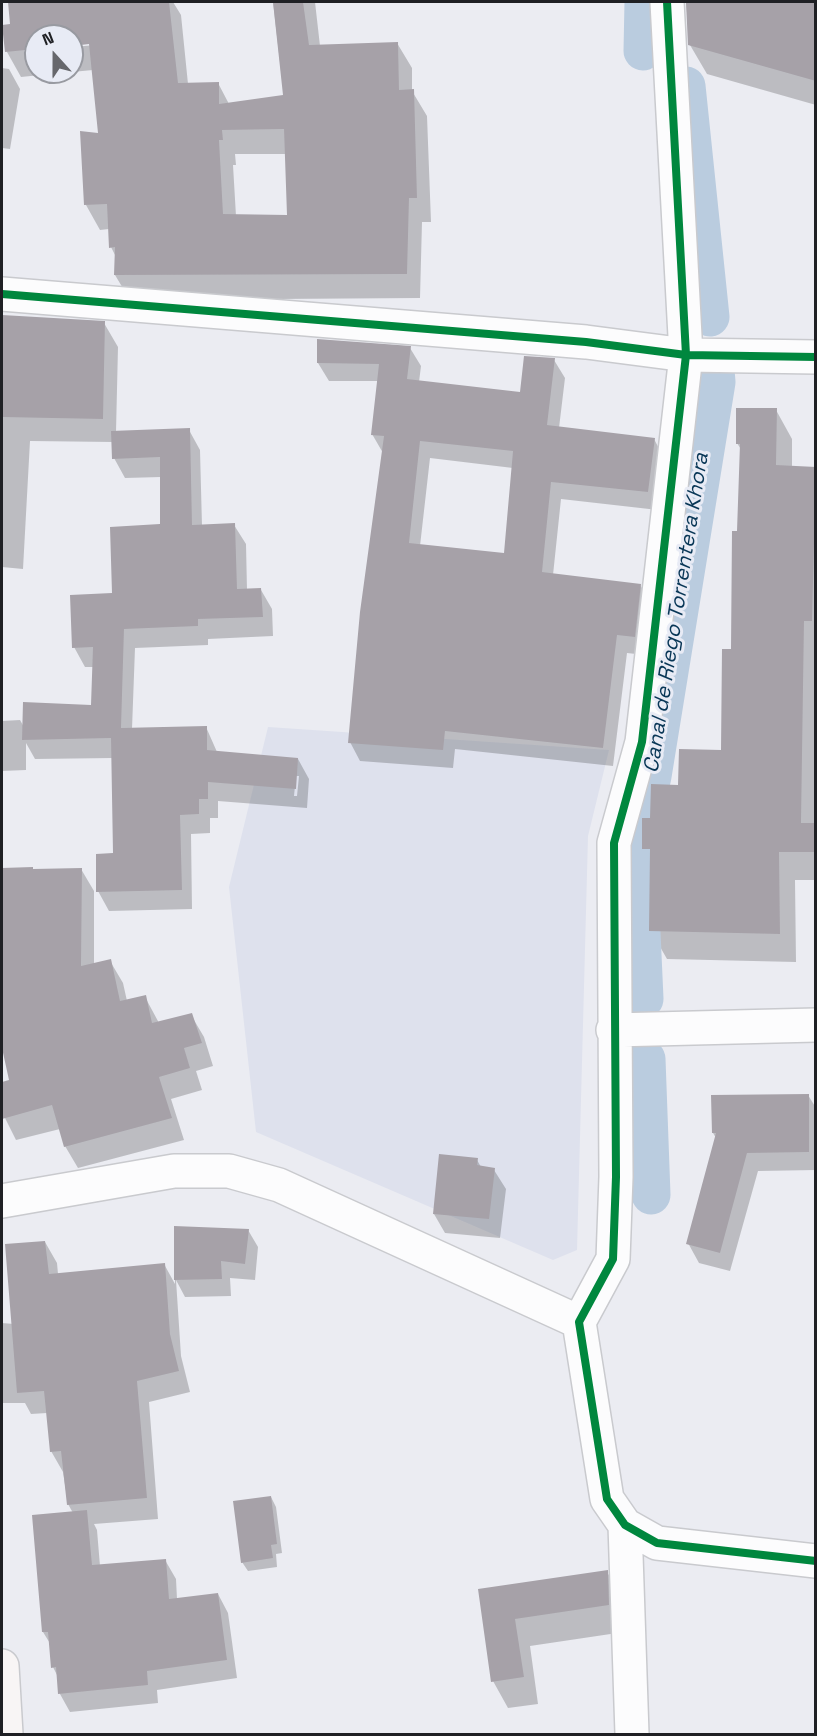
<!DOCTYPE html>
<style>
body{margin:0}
#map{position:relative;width:817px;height:1736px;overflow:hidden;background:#ebecf2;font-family:"Space Grotesk",sans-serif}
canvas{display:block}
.frame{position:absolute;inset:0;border:3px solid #1f2024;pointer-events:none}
.north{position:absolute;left:24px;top:24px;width:60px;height:60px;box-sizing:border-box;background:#e8ebf5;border:2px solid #989aa1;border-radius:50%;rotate:339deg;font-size:16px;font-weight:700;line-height:24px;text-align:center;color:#1f2024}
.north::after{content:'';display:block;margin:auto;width:21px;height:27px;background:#66676c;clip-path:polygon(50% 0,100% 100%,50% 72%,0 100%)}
</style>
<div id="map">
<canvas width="817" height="1736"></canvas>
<div class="frame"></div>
<div class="north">N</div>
</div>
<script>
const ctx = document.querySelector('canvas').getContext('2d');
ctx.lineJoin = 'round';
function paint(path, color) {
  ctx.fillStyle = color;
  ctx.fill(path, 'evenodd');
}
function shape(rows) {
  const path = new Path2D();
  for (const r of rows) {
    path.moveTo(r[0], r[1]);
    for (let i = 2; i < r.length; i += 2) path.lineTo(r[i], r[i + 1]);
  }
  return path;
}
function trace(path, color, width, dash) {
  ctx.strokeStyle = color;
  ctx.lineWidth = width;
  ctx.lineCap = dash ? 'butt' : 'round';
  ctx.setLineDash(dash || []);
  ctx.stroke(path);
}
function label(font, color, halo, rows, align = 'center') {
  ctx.font = font + ' "Space Grotesk",sans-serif';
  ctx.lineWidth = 6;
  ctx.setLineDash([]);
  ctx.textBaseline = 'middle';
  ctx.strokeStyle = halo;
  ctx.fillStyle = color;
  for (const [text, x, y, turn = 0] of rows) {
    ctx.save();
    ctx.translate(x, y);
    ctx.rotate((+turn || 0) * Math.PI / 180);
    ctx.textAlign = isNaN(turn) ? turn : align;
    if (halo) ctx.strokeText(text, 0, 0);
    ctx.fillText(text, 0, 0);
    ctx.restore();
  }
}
paint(shape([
 [268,727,609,750,588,836,577,1250,553,1260,256,1132,229,887]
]), '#dee1ed');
paint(shape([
 [9,2,173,2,181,15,188,84,218,83,229,104,284,97,273,2,315,2,320,46,397,43,412,68,412,91,427,116,431,222,422,222,420,298,130,300,115,275,116,257,111,247,109,229,100,230,86,205,81,133,100,134,93,70,72,72,72,47,96,45,96,42,72,44,72,36,36,36,36,48,24,49,24,52,36,51,36,72,70,72,21,77,7,52,12,26],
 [235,154,286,154,288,217,236,216,233,165,236,165],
 [686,2,816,2,816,105,707,74,690,45],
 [2,68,9,69,20,89,10,149,2,148],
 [2,318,104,323,118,347,116,432,189,430,200,450,202,526,234,525,246,544,247,590,261,590,272,609,273,636,208,639,208,645,135,648,132,729,206,727,217,752,298,759,309,779,307,808,218,801,218,818,210,818,210,833,191,834,192,909,109,911,98,891,115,855,113,758,35,759,26,743,26,770,2,771,2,721,20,720,24,727,92,706,94,667,85,667,74,647,161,526,161,477,125,478,114,458,113,442,30,441,23,569,2,567],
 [296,776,299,776,297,796,294,796],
 [410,348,421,366,419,382,522,394,554,360,565,378,559,428,654,439,664,458,658,510,561,499,553,575,640,585,651,603,645,655,627,653,613,766,455,749,453,768,360,761,350,742,383,453,372,434,379,381,329,381,318,363],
 [430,458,513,468,505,555,420,546],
 [776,410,792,439,792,468,816,468,816,880,795,880,796,962,667,959,651,931,651,863,644,849,652,819,679,786,722,751,733,651,739,532,742,451,737,443],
 [81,869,94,891,94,965,110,961,123,983,127,1001,145,997,159,1023,191,1015,204,1037,213,1066,196,1071,202,1090,171,1099,184,1140,78,1168,65,1146,60,1129,16,1140,2,1112,2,1084,11,1081,2,1042,2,1017,5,1017,6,1007,2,985,2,870],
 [808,1095,816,1108,816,1170,758,1171,730,1271,699,1263,688,1243,716,1138,713,1133],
 [477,1160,481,1167,494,1170,506,1189,500,1238,445,1233,434,1214],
 [175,1228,248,1230,258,1247,255,1280,230,1278,231,1296,185,1297,176,1280,181,1356,190,1392,149,1402,158,1519,94,1524,97,1530,100,1566,165,1560,176,1579,177,1599,218,1594,228,1613,237,1678,157,1690,158,1703,70,1712,60,1694,58,1677,53,1667,51,1645,43,1632,73,1513,68,1504,63,1472,51,1451,47,1413,31,1414,25,1403,2,1403,2,1323,14,1324,45,1242,57,1263,58,1274,164,1264,175,1284],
 [271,1497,276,1507,282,1553,276,1554,277,1567,248,1571,242,1562],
 [607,1572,623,1599,624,1632,530,1646,538,1704,508,1708,493,1681,479,1590]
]), '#0003');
trace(shape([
 [643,51,644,2],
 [686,86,710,317],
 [644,999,637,844,652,776,716,382,715,370],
 [646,1059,651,1195]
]), '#baccdf', 39);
paint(shape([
 [8,2,169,2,178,83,219,82,219,104,283,95,273,2,303,2,309,45,398,42,399,90,414,89,417,198,409,198,407,274,114,275,115,247,109,248,107,204,84,205,80,131,98,133,89,44,72,46,72,36,36,36,36,49,5,52,2,25,10,24],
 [284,129,287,215,223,214,219,140,223,140,222,130],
 [686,2,816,2,816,81,688,45],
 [2,315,105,321,103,419,2,417],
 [317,339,411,346,407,379,520,392,524,356,555,358,547,425,655,438,648,492,551,482,542,572,641,584,635,637,617,635,603,748,445,731,443,750,348,743,360,612,384,436,371,435,379,364,317,363],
 [420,441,513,451,504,553,409,543],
 [736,408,777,408,776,465,816,467,812,621,804,621,801,823,816,823,816,852,779,852,780,934,649,931,650,849,642,849,642,818,650,818,651,784,678,785,679,749,721,750,722,649,731,649,732,531,737,531,740,444,736,444],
 [190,428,192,525,235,523,237,589,261,588,263,617,198,619,198,626,124,629,121,728,207,726,207,750,298,758,296,789,208,782,208,799,199,799,199,814,180,815,182,890,96,892,96,854,113,853,111,738,22,740,23,702,91,705,93,647,72,648,70,595,112,593,110,527,160,524,160,457,112,459,111,431],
 [33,867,33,869,82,868,81,966,111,959,120,1001,146,995,152,1023,192,1013,202,1043,184,1048,190,1068,159,1077,172,1118,64,1147,52,1105,2,1119,2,1082,9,1080,2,1048,2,868],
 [809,1094,809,1152,747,1153,720,1253,686,1244,716,1133,712,1133,711,1095],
 [439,1154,478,1158,477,1165,495,1168,489,1219,433,1214],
 [174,1226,249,1229,245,1264,221,1261,222,1279,174,1280],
 [45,1241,49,1274,165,1263,170,1334,179,1371,137,1381,147,1498,67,1505,61,1451,50,1452,44,1391,17,1393,5,1244],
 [271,1496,277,1544,271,1545,273,1558,241,1563,233,1501],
 [87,1510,92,1565,166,1559,169,1599,218,1593,227,1660,147,1671,148,1685,58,1694,56,1667,51,1668,48,1632,42,1632,32,1515],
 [608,1570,609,1605,515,1619,524,1677,491,1682,478,1589]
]), '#a6a1a8');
const minor = shape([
 [667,2,686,355,642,742,614,843,616,1177,613,1259,579,1322,607,1499,625,1525,657,1543,816,1561],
 [2,294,586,342,686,355,816,357],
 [613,1030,816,1025],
 [2,1201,174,1171,229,1171,279,1185,579,1322],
 [625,1525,632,1734]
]);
const secondary = shape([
 [2,1666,6,1734]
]);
trace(minor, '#c9cace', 36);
trace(secondary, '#c9cace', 36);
trace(minor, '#fcfcfd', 33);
trace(secondary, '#f8f5f5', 33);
trace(shape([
 [667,2,686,355,642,742,614,843,616,1177,613,1259,579,1322,607,1499,625,1525,657,1543,816,1561],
 [2,294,586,342,686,355,816,357]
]), '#00873e', 8);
label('italic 21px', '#083656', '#e8ebf5', [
 ["Canal de Riego Torrentera Khora",677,613,-81]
]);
</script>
